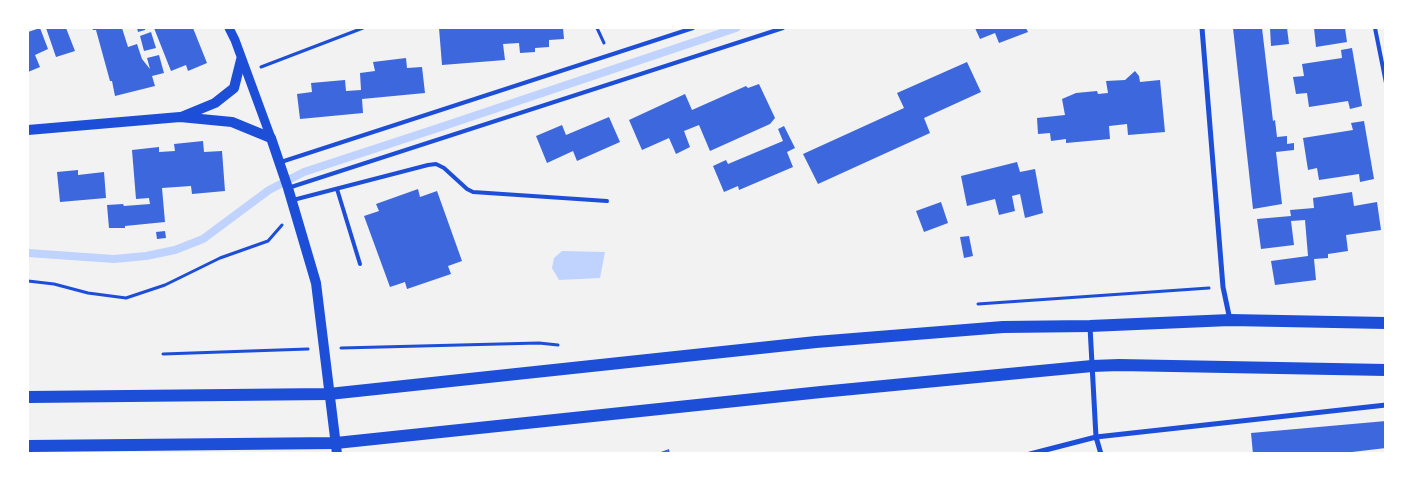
<!DOCTYPE html>
<style>
body{margin:0}
#map{position:relative;width:1413px;height:481px;overflow:hidden;background:#f2f2f2;font-family:"Noto Sans",sans-serif}
canvas{display:block}
.frame{position:absolute;inset:0;border:29px solid #fff;pointer-events:none}
</style>
<div id="map">
<canvas width="1413" height="481"></canvas>
<div class="frame"></div>
</div>
<script>
const ctx = document.querySelector('canvas').getContext('2d');
ctx.lineJoin = 'round';
function paint(path, color) {
  ctx.fillStyle = color;
  ctx.fill(path, 'evenodd');
}
function shape(rows) {
  const path = new Path2D();
  for (const r of rows) {
    path.moveTo(r[0], r[1]);
    for (let i = 2; i < r.length; i += 2) path.lineTo(r[i], r[i + 1]);
  }
  return path;
}
function trace(path, color, width, dash) {
  ctx.strokeStyle = color;
  ctx.lineWidth = width;
  ctx.lineCap = dash ? 'butt' : 'round';
  ctx.setLineDash(dash || []);
  ctx.stroke(path);
}
paint(shape([
 [562,251,605,252,600,278,559,280,552,268,554,258]
]), '#bfd3fe');
trace(shape([
 [28,253,114,259,146,256,175,250,203,239,269,190,304,172,438,128,736,28]
]), '#bfd3fe', 8);
paint(shape([
 [40,28,48,49,35,55,40,67,28,72,28,32],
 [46,28,66,28,75,51,56,57],
 [92,28,122,28,128,47,137,44,142,59,150,69,147,58,159,55,164,73,152,76,155,86,115,96,112,81,110,81,96,30,93,30],
 [137,28,145,28,145,30,138,32],
 [154,28,193,28,207,63,188,71,186,65,171,71],
 [439,28,563,28,564,39,549,40,549,47,535,48,535,52,520,53,519,43,503,44,505,60,442,65],
 [975,28,1026,28,1028,32,999,43,995,33,980,39],
 [1233,28,1262,28,1273,121,1275,120,1277,137,1287,136,1287,144,1294,143,1294,150,1276,152,1282,204,1253,209],
 [1270,28,1287,28,1289,44,1271,46],
 [1314,28,1345,28,1347,42,1316,47],
 [151,32,156,48,144,51,140,36],
 [1352,48,1362,106,1350,109,1348,101,1309,107,1307,93,1296,94,1293,77,1304,76,1302,64,1342,58,1341,50],
 [406,58,407,68,422,67,425,93,362,99,363,113,300,119,297,94,312,92,311,83,345,80,346,91,361,90,360,73,375,71,373,62],
 [967,62,981,92,924,118,930,133,818,184,803,154,904,108,897,93],
 [1135,71,1139,76,1140,82,1160,80,1165,132,1128,135,1127,124,1109,126,1110,139,1066,143,1066,139,1051,141,1050,133,1038,134,1037,118,1065,115,1062,99,1076,93,1097,91,1098,94,1108,93,1106,81,1125,80],
 [759,84,775,118,770,124,710,151,699,125,684,131,690,147,676,154,669,138,642,150,629,120,685,94,692,110,746,86,748,88],
 [609,117,620,142,577,161,573,151,547,163,536,136,562,125,566,135],
 [1364,121,1374,179,1360,182,1359,174,1319,180,1317,168,1308,170,1303,138,1353,130,1351,123],
 [784,126,795,148,787,152,793,167,739,190,738,186,724,192,713,166,726,160,728,164,783,141,778,129],
 [203,141,204,152,222,151,225,191,192,194,191,186,162,188,165,222,125,226,125,228,109,228,107,205,123,204,124,206,150,204,149,198,136,199,132,150,159,147,159,152,175,151,174,144],
 [1017,162,1020,172,1035,169,1043,213,1025,218,1020,194,1012,196,1015,211,999,215,995,199,967,206,961,176],
 [78,170,78,175,104,172,106,198,60,202,57,172],
 [418,189,420,197,437,191,462,261,448,266,451,274,407,289,405,282,390,287,364,216,379,211,376,204],
 [1352,192,1354,206,1377,202,1381,230,1346,235,1348,251,1328,254,1328,258,1314,259,1316,280,1275,285,1271,261,1308,256,1305,220,1291,221,1294,245,1261,249,1257,219,1291,216,1290,210,1314,208,1313,198],
 [941,202,948,223,924,232,916,211],
 [165,231,166,238,157,239,156,232],
 [969,236,973,256,964,258,960,237],
 [1386,421,1386,448,1335,454,1253,454,1251,433],
 [669,449,670,454,658,454,658,453]
]), '#3d67dc');
trace(shape([
 [597,28,604,43],
 [261,67,363,28],
 [28,281,54,284,88,293,126,298,165,285,220,258,268,241,282,225],
 [978,304,1209,288],
 [341,348,539,343,558,345],
 [163,354,308,349]
]), '#1d4ed8', 3);
trace(shape([
 [1375,28,1386,83],
 [281,162,693,28],
 [288,188,783,28],
 [337,189,360,264],
 [293,200,428,165,436,164,444,168,467,189,473,192,607,201]
]), '#1d4ed8', 4);
trace(shape([
 [1202,28,1223,287,1230,320],
 [1090,327,1096,437,1101,454],
 [1030,454,1096,437,1386,405]
]), '#1d4ed8', 5);
trace(shape([
 [229,28,235,40,271,138]
]), '#1d4ed8', 9);
trace(shape([
 [181,117,215,103,234,88,241,60],
 [28,130,180,117,232,122,271,138,288,188,316,283,337,454]
]), '#1d4ed8', 10);
trace(shape([
 [28,397,329,394,816,342,1003,327,1090,326,1230,320,1386,323],
 [28,446,336,443,821,392,1092,366,1119,365,1386,370]
]), '#1d4ed8', 12);
</script>
